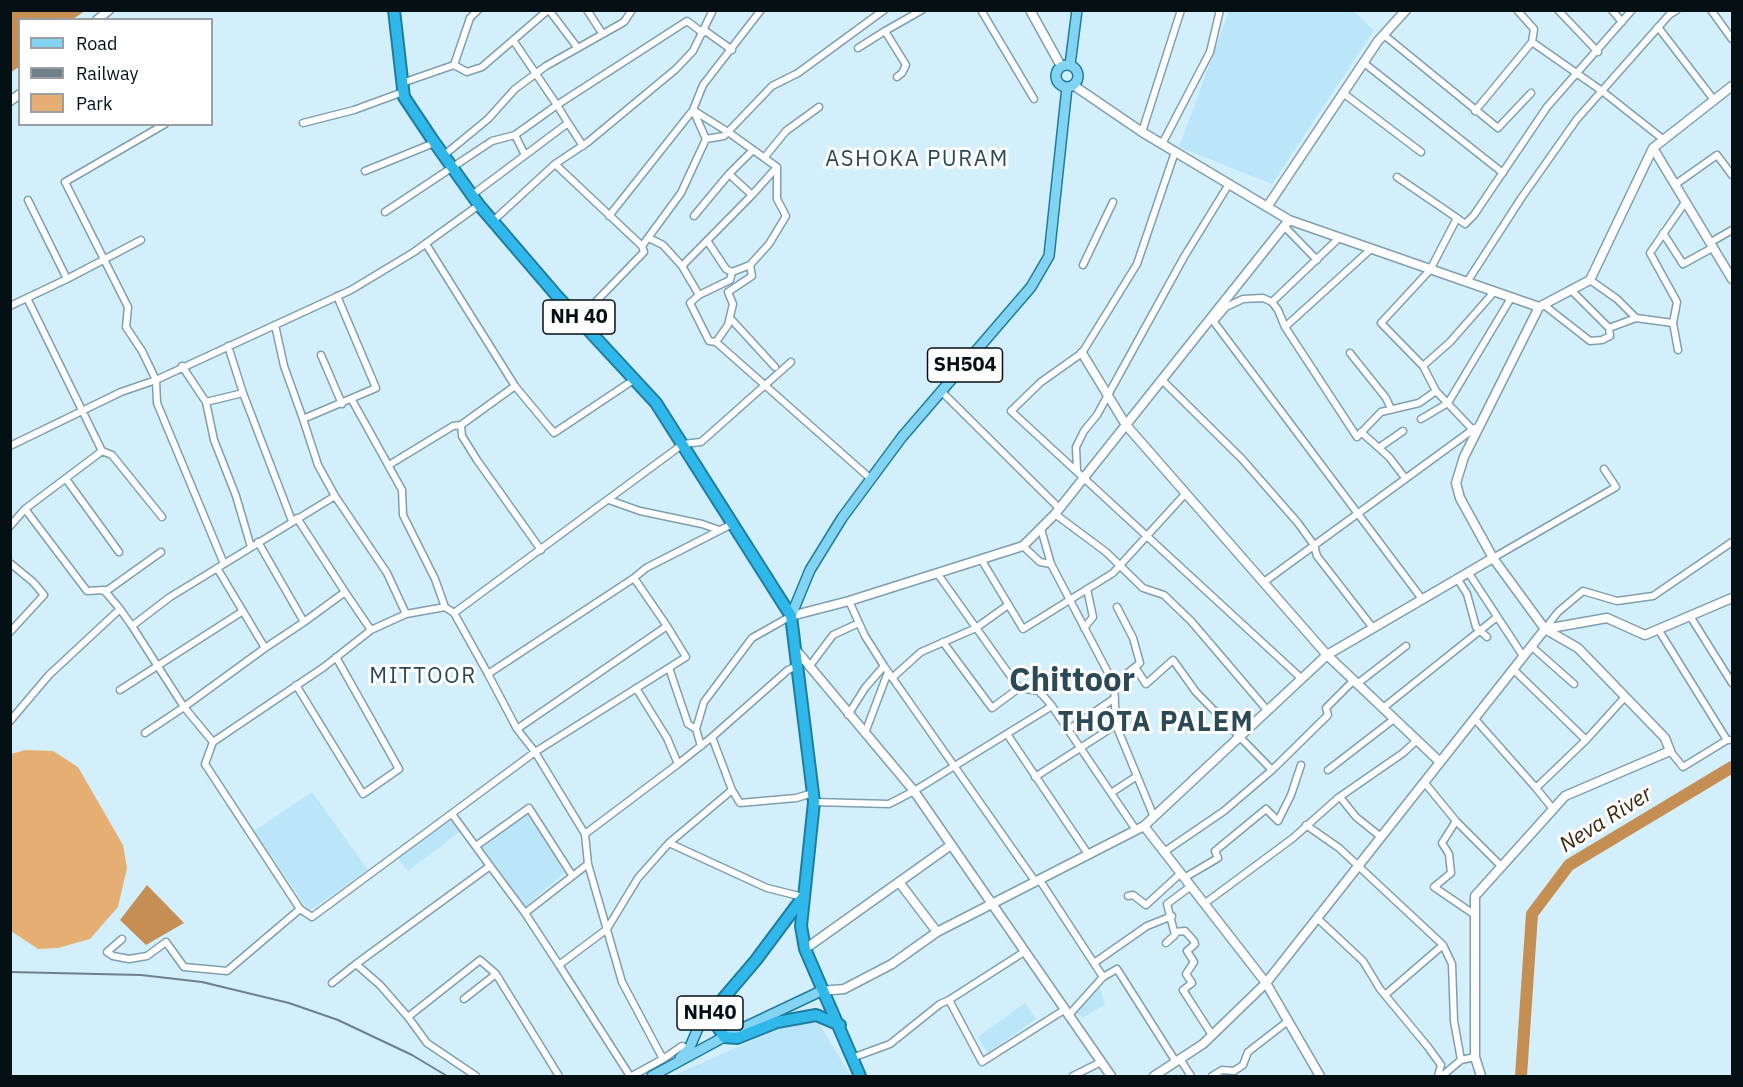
<!DOCTYPE html>
<style>
body{margin:0}
#map{position:relative;width:1743px;height:1087px;overflow:hidden;background:#d4effc;font-family:"IBM Plex Sans",sans-serif}
canvas{display:block}
.frame{position:absolute;inset:0;border:12px solid #051015;pointer-events:none}
.legend{position:absolute;left:18px;top:18px;width:195px;height:108px;box-sizing:border-box;background:#fff;border:2px solid #9b9fa1;margin:0;padding:8px 10px;list-style:none;font-size:18px;color:#051015}
.legend li{display:flex;align-items:center;gap:12px;height:30px}
.legend b{width:30px;border:2px solid #9b9fa1}
</style>
<div id="map">
<canvas width="1743" height="1087"></canvas>
<div class="frame"></div>
<ul class="legend">
<li><b style="height:8px;background:#82d4f2"></b>Road</li>
<li><b style="height:8px;background:#6e818a"></b>Railway</li>
<li><b style="height:16px;background:#e5af74"></b>Park</li>
</ul>
</div>
<script>
const ctx = document.querySelector('canvas').getContext('2d');
ctx.lineJoin = 'round';
function paint(path, color) {
  ctx.fillStyle = color;
  ctx.fill(path, 'evenodd');
}
function shape(rows) {
  const path = new Path2D();
  for (const r of rows) {
    if (r.length === 3) {
      path.moveTo(r[0] + r[2], r[1]);
      path.arc(r[0], r[1], r[2], 0, 2 * Math.PI);
      continue;
    }
    path.moveTo(r[0], r[1]);
    for (let i = 2; i < r.length; i += 2) path.lineTo(r[i], r[i + 1]);
  }
  return path;
}
function trace(path, color, width, dash) {
  ctx.strokeStyle = color;
  ctx.lineWidth = width;
  ctx.lineCap = dash ? 'butt' : 'round';
  ctx.setLineDash(dash || []);
  ctx.stroke(path);
}
function label(font, color, halo, rows, align = 'center') {
  ctx.font = font + ' "IBM Plex Sans",sans-serif';
  ctx.lineWidth = 6;
  ctx.setLineDash([]);
  ctx.textBaseline = 'middle';
  ctx.strokeStyle = halo;
  ctx.fillStyle = color;
  for (const [text, x, y, turn = 0] of rows) {
    ctx.save();
    ctx.translate(x, y);
    ctx.rotate((+turn || 0) * Math.PI / 180);
    ctx.textAlign = isNaN(turn) ? turn : align;
    if (halo) ctx.strokeText(text, 0, 0);
    ctx.fillText(text, 0, 0);
    ctx.restore();
  }
}
paint(shape([
 [1229,11,1353,11,1374,30,1272,184,1179,147],
 [312,792,368,870,309,911,254,831],
 [528,814,565,872,525,907,481,847],
 [452,817,461,831,408,871,398,858],
 [1099,985,1105,1004,1083,1018,1075,1012],
 [1025,1003,1036,1019,988,1053,978,1037],
 [790,1020,819,1024,851,1076,673,1076,760,1037]
]), '#bbe5f9');
paint(shape([
 [25,750,53,751,78,767,123,845,127,868,118,907,90,939,58,948,38,949,11,931,11,754]
]), '#e5af74');
paint(shape([
 [10,11,11,10,85,11,73,19,20,20,19,67,11,72],
 [147,885,184,923,146,945,120,920]
]), '#c58f53');
trace(shape([
 [1521,1076,1532,914,1569,865,1732,767]
]), '#c58f53', 12);
const street = shape([
 [549,10,577,47],
 [587,10,602,33],
 [981,10,1034,99],
 [1558,10,1598,52],
 [1612,10,1622,22],
 [1711,10,1732,39],
 [1658,27,1714,100],
 [704,30,732,50],
 [1384,35,1498,128,1531,93],
 [513,40,557,105,515,135,525,155],
 [1532,42,1602,91,1664,140],
 [858,48,885,31],
 [1364,63,1503,173],
 [454,65,467,72,482,67,548,10],
 [897,77,902,73,906,65,885,31,922,10],
 [402,83,454,65,470,18,478,10],
 [1343,93,1421,152],
 [1475,111,1532,42,1534,29,1517,10],
 [303,123,354,110,403,92],
 [568,123,583,146],
 [165,124,65,182,128,307,126,327,142,351,156,380,351,290,414,252,479,205],
 [1142,132,1181,10],
 [706,139,724,136,772,86,798,73,884,10],
 [1162,144,1210,52,1220,10],
 [1175,152,1137,264,1082,353,1041,382,1011,411,1302,679],
 [443,156,488,119,515,89,546,66,624,22,632,10],
 [764,158,786,131,819,107],
 [555,164,642,246,644,252,580,318],
 [365,171,434,143],
 [1397,177,1457,218],
 [1676,184,1717,155,1732,175],
 [472,195,568,123,557,105,687,21,703,33],
 [752,195,777,167],
 [28,200,67,279,141,240],
 [385,212,492,141,515,135],
 [609,216,693,110,728,132,777,167,777,199,786,216,769,244,750,265,752,276,728,292,733,304,728,325,716,342,709,341,690,303,699,295,682,266,752,195,729,174,753,150],
 [694,216,729,174],
 [493,221,555,164,588,142,676,69,693,51,713,10],
 [1284,226,1317,260],
 [1663,233,1683,264,1714,247],
 [649,238,663,245,682,266],
 [708,242,726,269,732,272,750,265],
 [1711,242,1732,230],
 [426,244,515,386,554,433,635,379],
 [642,246,681,193,706,139,693,110,703,85,761,10],
 [1371,249,1285,327,1357,437,1381,412,1419,403,1436,391,1473,430],
 [1083,265,1113,202],
 [1590,280,1617,299,1636,318,1673,323],
 [1467,282,1522,197,1577,119,1669,15,1677,10],
 [1571,290,1609,328,1636,318],
 [699,295,730,280,732,272],
 [1272,302,1339,238],
 [1544,305,1590,341,1602,340,1610,336,1609,328],
 [10,306,67,279],
 [730,318,775,367],
 [1211,318,1422,599],
 [1214,321,1226,307,1243,299,1263,298,1272,302,1278,310,1285,327],
 [275,325,284,366,303,419],
 [716,342,871,479],
 [228,346,243,393],
 [1678,350,1673,323,1677,302,1650,253,1686,201],
 [1350,353,1386,398,1391,409],
 [321,355,342,404],
 [182,366,206,402,243,393,292,521],
 [1423,366,1450,342,1494,292],
 [1162,380,1242,459,1298,523,1314,545,1317,556,1373,628],
 [1436,391,1423,366,1381,323,1430,270,1457,218,1465,224,1474,215,1547,107,1632,10],
 [942,392,1060,509],
 [352,400,402,490,403,515,435,579,445,607,454,613,683,444,701,442,791,362],
 [206,402,214,440,236,496,251,547],
 [1421,419,1448,403,1511,298],
 [461,425,462,436,477,460,541,550],
 [1361,432,1389,457,1405,478],
 [10,446,121,392,156,380,157,403,224,564],
 [1380,447,1403,431],
 [102,451,112,455,162,517],
 [389,465,453,426,461,425,515,386],
 [1077,471,1076,447,1084,431,1097,415,1184,257,1229,184],
 [66,479,119,552],
 [609,500,640,511,702,524,719,530],
 [25,509,87,591,104,590,120,609],
 [1055,514,1106,552,1143,588,1164,595,1191,621,1267,710],
 [297,518,345,592],
 [10,526,25,509,102,451,27,298],
 [1041,529,1051,564,1114,684,1116,725,1154,817],
 [258,542,304,622,345,592,371,630],
 [1023,546,1040,562,1051,564],
 [1493,558,1616,487,1604,469],
 [981,559,1023,629,1113,573,1186,493],
 [10,563,33,582,44,595,10,632],
 [1468,572,1523,656],
 [937,573,1019,688,1039,691,1052,706],
 [1457,578,1467,594,1476,627,1487,637],
 [1264,582,1475,428],
 [105,592,161,552],
 [849,601,865,636,884,666,1035,881],
 [454,613,488,674,634,578,646,568,734,523],
 [406,614,445,607],
 [1690,616,1732,683],
 [132,626,184,707,265,648,217,568],
 [1084,628,1093,617,1087,589],
 [1545,629,1558,612,1583,591,1617,601,1653,596,1732,542],
 [1658,629,1727,740,1732,740],
 [943,642,992,708,1019,688],
 [1531,646,1574,684],
 [265,648,304,622],
 [809,667,833,635,859,623],
 [1135,667,1146,684,1173,660,1196,692,1272,770],
 [669,668,688,724,696,729],
 [1513,669,1586,740,1625,697],
 [488,674,517,729,667,626,634,578],
 [892,678,921,652,976,628,1008,605],
 [1114,684,1140,663,1133,638,1117,607],
 [1357,684,1406,646],
 [296,685,363,794,399,769,336,657],
 [120,690,243,611],
 [1041,694,1064,673],
 [1383,708,1497,617],
 [848,715,865,688,884,666],
 [1474,718,1536,788],
 [10,721,49,675,120,609,132,626,170,597,335,496,318,465,303,419,376,388,337,296],
 [517,729,535,752,686,657,667,626],
 [1068,730,1115,698],
 [145,733,184,707,213,742,324,667,371,630,406,614,387,573,335,496],
 [865,733,888,672],
 [1007,734,1088,854],
 [213,742,205,764,300,909],
 [701,746,696,729,704,702,752,638,791,616],
 [1670,751,1683,767,1727,740],
 [678,764,712,737],
 [1328,770,1394,719],
 [1035,777,1116,725],
 [1424,782,1456,821,1501,866],
 [732,790,740,803,796,798,813,793],
 [1111,793,1137,776],
 [1340,797,1356,817,1381,837],
 [814,802,889,804,914,791,1052,706,1136,830],
 [1553,809,1536,788,1586,740],
 [452,814,490,866,356,964,380,985,408,1017,480,960,496,974],
 [1456,821,1442,843,1449,854,1451,873,1434,887,1475,915],
 [1306,825,1339,848,1443,945],
 [669,843,732,790,712,737,788,670,797,666],
 [476,846,529,808,572,875],
 [1164,852,1224,811,1272,770,1328,715,1326,708,1354,680],
 [588,864,622,982,663,1059,682,1046,690,1050],
 [490,866,525,913,588,864,585,834],
 [1184,878,1218,858,1215,851,1266,809,1278,821,1291,795,1301,765],
 [1039,879,1103,977,1117,969,1176,1062],
 [1128,896,1133,895,1146,905,1181,873],
 [1204,904,1293,838,1338,798,1403,753,1417,740],
 [525,913,559,965,607,929,638,878,669,843,767,888,803,897],
 [1317,918,1363,961,1380,989,1428,1047,1441,1065,1438,1076],
 [1175,932,1185,931,1194,941,1195,944,1187,951,1194,962,1186,974,1192,983,1183,990,1212,1035],
 [122,939,107,952,113,956,129,959,147,956,166,942,184,967,227,971,300,909,312,917,535,752,585,834,678,764,667,738,636,688],
 [1166,943,1175,935,1167,904,1191,886],
 [1094,963,1147,926,1172,916],
 [559,965,630,1076],
 [332,983,356,964],
 [1385,995,1443,945,1452,964,1454,1021,1461,1060,1475,1057],
 [464,999,496,974,559,1076],
 [949,1000,1024,952],
 [1068,1016,1103,977],
 [408,1017,427,1043,476,1076],
 [852,1058,890,1044,940,1004,949,1000,982,1062,1064,1010],
 [1180,1059,1191,1076],
 [632,1076,663,1059],
 [1073,1076,1101,1062],
 [1212,1076,1222,1070,1234,1071,1243,1065,1248,1052,1288,1021],
 [1442,1076,1461,1060]
]);
const secondary = shape([
 [1030,10,1061,66],
 [97,20,109,10],
 [1073,85,1142,132,1289,220,1539,307],
 [1732,86,1653,148,1590,280,1539,307,1464,457,1456,483,1460,498,1493,558,1545,629,1607,618,1645,635,1732,598],
 [10,101,20,94],
 [1653,148,1732,279],
 [1267,207,1378,41,1406,10],
 [1082,353,1126,425,1327,655,1440,762],
 [791,616,849,601,1023,546,1055,514,1289,220],
 [796,650,914,791,1111,1076],
 [1144,826,1266,983,1320,1076],
 [937,932,899,882,951,845],
 [805,949,899,882],
 [821,991,844,989,892,964,937,932,1144,826,1327,655,1493,558],
 [1154,1076,1203,1044,1266,983,1545,629,1578,648,1665,738,1670,751,1565,796,1475,896,1475,1057,1481,1076]
]);
const primary = shape([
 [1067,76,11],
 [1070,65,1077,10],
 [791,616,810,570,842,518,902,437,1031,287,1049,256,1067,87],
 [680,1058,689,1049,699,1026,710,1014],
 [652,1076,724,1037,821,991]
]);
const highway = shape([
 [394,10,404,97,432,139,479,205,557,296,656,403,791,616,814,802,801,926,805,949,860,1076],
 [803,897,756,960,710,1014,724,1037,737,1038,777,1022,816,1015,840,1025]
]);
trace(street, '#7f9fae', 9);
trace(secondary, '#7f9fae', 11);
trace(primary, '#207d9f', 12);
trace(highway, '#207d9f', 14);
trace(street, '#fff', 6);
trace(secondary, '#fff', 8);
trace(primary, '#82d4f2', 9);
trace(highway, '#2fb8e9', 10);
trace(shape([
 [10,972,141,975,202,982,289,1003,338,1020,412,1055,447,1076]
]), '#6e818a', 2);
for (const [x, y, w] of [
 [579,317,72],
 [965,365,75],
 [710,1013,66]
]) {
  const box = new Path2D();
  box.roundRect(x - w / 2, y - 17, w, 34, 4.5);
  ctx.fillStyle = '#fff';
  ctx.fill(box);
  trace(box, '#051015', 1.5);
}
label('bold 20px', '#051015', null, [
 ["NH 40",579,317],
 ["SH504",965,365],
 ["NH40",710,1013]
]);
ctx.letterSpacing = '1.5px';
label('22px', '#2b4956', '#fff', [
 ["ASHOKA PURAM",917,160],
 ["MITTOOR",423,677]
]);
ctx.letterSpacing = '0px';
label('italic 22px', '#3e280d', '#fff', [
 ["Neva River",1606,820,-32]
]);
ctx.letterSpacing = '1.5px';
label('bold 27px', '#2b4956', '#fff', [
 ["THOTA PALEM",1156,723]
]);
ctx.letterSpacing = '0px';
label('bold 33px', '#2b4956', '#fff', [
 ["Chittoor",1072,681]
]);
</script>
